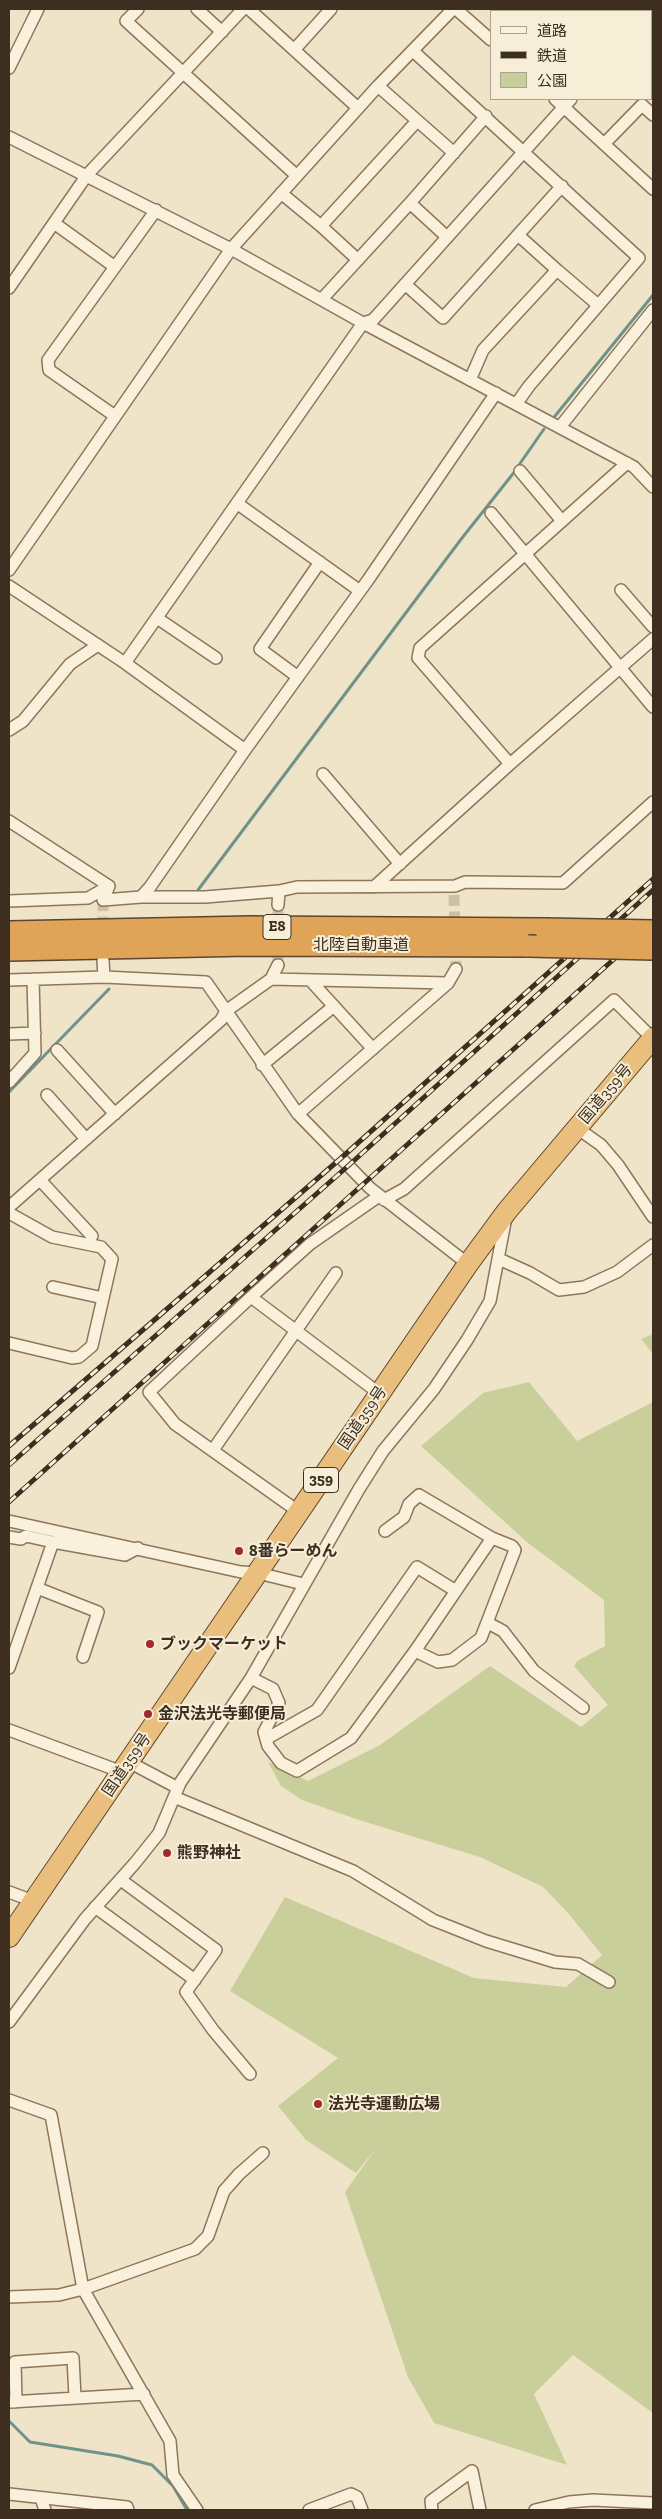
<!DOCTYPE html>
<meta charset="utf-8">
<style>
body{margin:0}
#map{position:relative;width:662px;height:2519px;overflow:hidden;background:#f0e4c8;font-family:"Zilla Slab","Noto Sans JP",serif}
canvas{display:block}
.frame{position:absolute;inset:0;border:10px solid #3d2e20;pointer-events:none}
.legend{position:absolute;left:490px;top:10px;width:162px;height:90px;box-sizing:border-box;background:#f7eed8;border:1px solid #ada18e;margin:0;padding:6px 9px;list-style:none;font-size:15px;color:#3d2e20}
.legend li{display:flex;align-items:center;gap:10px;height:25px}
.legend b{width:25px;border:1px solid #ada18e}
</style>
<div id="map">
<canvas width="662" height="2519"></canvas>
<div class="frame"></div>
<ul class="legend">
<li><b style="height:6px;background:#faf1dc"></b>道路</li>
<li><b style="height:6px;background:#3d2e20"></b>鉄道</li>
<li><b style="height:14px;background:#c9cf9b"></b>公園</li>
</ul>
</div>
<script>
const ctx = document.querySelector('canvas').getContext('2d');
ctx.lineJoin = 'round';
function paint(path, color) {
  ctx.fillStyle = color;
  ctx.fill(path, 'evenodd');
}
function shape(rows) {
  const path = new Path2D();
  for (const r of rows) {
    path.moveTo(r[0], r[1]);
    for (let i = 2; i < r.length; i += 2) path.lineTo(r[i], r[i + 1]);
  }
  return path;
}
function trace(path, color, width, dash) {
  ctx.strokeStyle = color;
  ctx.lineWidth = width;
  ctx.lineCap = dash ? 'butt' : 'round';
  ctx.setLineDash(dash || []);
  ctx.stroke(path);
}
function label(font, color, halo, rows, align = 'center') {
  ctx.font = font + ' "Zilla Slab","Noto Sans JP",serif';
  ctx.lineWidth = 4;
  ctx.setLineDash([]);
  ctx.textBaseline = 'middle';
  ctx.strokeStyle = halo;
  ctx.fillStyle = color;
  for (const [text, x, y, turn = 0] of rows) {
    ctx.save();
    ctx.translate(x, y);
    ctx.rotate((+turn || 0) * Math.PI / 180);
    ctx.textAlign = isNaN(turn) ? turn : align;
    if (halo) ctx.strokeText(text, 0, 0);
    ctx.fillText(text, 0, 0);
    ctx.restore();
  }
}
paint(shape([
 [653,1334,653,1354,641,1339],
 [529,1382,577,1441,653,1402,653,2413,573,2355,534,2394,567,2465,434,2423,408,2377,345,2192,377,2147,356,2173,306,2140,278,2106,338,2058,230,1991,285,1897,474,1978,566,1987,602,1955,568,1913,543,1887,480,1857,359,1820,302,1800,281,1786,268,1762,308,1781,380,1745,490,1666,581,1727,608,1705,574,1666,577,1661,605,1646,604,1600,528,1543,421,1446,483,1393]
]), '#c9cf9b');
trace(shape([
 [555,416,653,295],
 [198,890,462,538,512,475,544,429],
 [9,1092,109,989],
 [9,2421,30,2442,118,2456,152,2465,173,2486,187,2510]
]), '#6f938a', 3);
trace(shape([
 [454,895,456,969],
 [103,900,103,934],
 [278,905,278,965]
]), '#ccc0a6', 11, [11, 5.5]);
const minor = shape([
 [138,9,126,21,297,176],
 [197,9,222,32],
 [249,9,358,108],
 [456,9,491,40],
 [538,9,541,11],
 [294,50,331,9],
 [413,51,639,258,529,386,517,403],
 [9,68,38,9],
 [378,86,454,153],
 [555,99,653,189],
 [9,137,231,249,378,86,453,9],
 [604,144,642,105,653,115],
 [281,193,321,226],
 [54,223,115,267],
 [518,235,557,270],
 [447,237,410,203,486,116],
 [358,260,321,226,417,121],
 [405,284,443,318,562,186],
 [9,288,87,175,243,9],
 [322,299,410,203],
 [470,380,483,350,557,270,598,305],
 [115,416,49,370,48,360,156,210],
 [560,427,653,310],
 [520,471,562,521],
 [238,504,360,591],
 [491,513,653,707],
 [9,570,231,249,363,323,634,467,653,487],
 [9,586,125,663,245,750],
 [621,590,653,627],
 [157,618,216,658],
 [125,663,363,323,373,320,571,99],
 [298,677,260,649,320,562],
 [9,730,23,721,70,664,98,645],
 [510,764,418,658,420,648,627,463],
 [323,774,400,864],
 [9,821,109,886],
 [109,886,103,900,141,897,205,897,279,891,297,887,455,886,465,882,563,883,653,802],
 [374,887,510,764,653,639],
 [141,897,150,887,245,750,368,580,496,393],
 [9,901,88,898,109,886],
 [278,905,279,891],
 [103,960,104,977],
 [271,979,448,983],
 [9,980,104,977,206,982,298,1114,370,1188,468,1264],
 [310,980,373,1049],
 [9,1034,35,1033],
 [57,1050,115,1114],
 [262,1065,334,1006],
 [9,1082,35,1053,33,979],
 [47,1095,86,1139],
 [298,1114,448,983,456,969],
 [577,1128,601,1145,618,1165,653,1217],
 [40,1180,92,1236],
 [384,1200,404,1189,614,1000,653,1039],
 [9,1207,221,1020,226,1011,271,979,278,965],
 [9,1213,52,1237,101,1247,112,1259,92,1346,79,1357,72,1358,9,1343],
 [499,1259,530,1273,559,1290,584,1287,617,1272,653,1245],
 [53,1287,103,1298],
 [251,1297,310,1244,379,1196],
 [213,1450,336,1273],
 [299,1512,175,1424,149,1392,251,1297,380,1394],
 [9,1521,241,1572,258,1573,303,1584],
 [9,1537,21,1539,26,1536,53,1542],
 [37,1588,98,1612,83,1657],
 [488,1623,503,1631,534,1671,583,1708],
 [415,1651,438,1662,452,1660,481,1638,515,1550,512,1546,492,1538],
 [9,1668,53,1542,125,1555,138,1548],
 [251,1678,273,1689,279,1703,264,1732,268,1746,281,1763,297,1771,351,1738,415,1651,492,1538,419,1495,409,1504,404,1517,385,1531],
 [9,1730,122,1772],
 [266,1739,317,1710,417,1567,456,1591],
 [129,1762,178,1788],
 [174,1797,353,1871,433,1920,486,1941,555,1962,578,1964,609,1982],
 [121,1880,216,1950,186,1992,213,2030,250,2074],
 [9,1892,33,1901],
 [95,1907,195,1980],
 [9,2022,85,1919,135,1863,159,1833,180,1783,251,1678,359,1489,383,1451,434,1389,467,1340,490,1301,506,1217],
 [9,2100,51,2115,83,2289,170,2441,173,2475,197,2510],
 [9,2297,59,2295,83,2289,195,2249,208,2236,224,2191,239,2174,263,2153],
 [10,2402,144,2394],
 [16,2402,15,2362,73,2358,75,2397],
 [9,2494,127,2507,128,2510],
 [41,2498,45,2510],
 [309,2510,351,2494,357,2497,362,2510],
 [432,2510,431,2501,472,2471,480,2510],
 [535,2510,569,2502,593,2500,653,2503]
]);
const trunk = shape([
 [9,1937,468,1264,507,1211,653,1038]
]);
const motorway = shape([
 [9,932,250,927,545,929],
 [9,950,249,945,528,946]
]);
trace(minor, '#8d765c', 14);
trace(trunk, '#5b4430', 22);
trace(motorway, '#5b4430', 24);
trace(minor, '#faf1dc', 11);
trace(trunk, '#eabe7c', 20);
trace(motorway, '#e0a458', 21);
const rail = shape([
 [9,1446,340,1159,653,879],
 [9,1465,348,1166,653,890],
 [9,1502,653,924]
]);
trace(rail, '#3d2e20', 5);
trace(rail, '#f7eed8', 3, [9]);
const motorwayBridge = shape([
 [545,929,653,931],
 [528,946,653,949]
]);
trace(motorwayBridge, '#5b4430', 24, []);
trace(motorwayBridge, '#e0a458', 21);
for (const [x, y, r, color] of [
 [239,1551,5,"#9e2a2b"],
 [150,1644,5,"#9e2a2b"],
 [148,1714,5,"#9e2a2b"],
 [167,1853,5,"#9e2a2b"],
 [318,2104,5,"#9e2a2b"]
]) {
  const dot = new Path2D();
  dot.arc(x, y, r, 0, 2 * Math.PI);
  ctx.fillStyle = color;
  ctx.fill(dot);
  trace(dot, '#f7eed8', 2);
}
for (const [x, y, w] of [
 [277,927,28],
 [321,1480,35]
]) {
  const box = new Path2D();
  box.roundRect(x - w / 2, y - 12.5, w, 25, 4);
  ctx.fillStyle = '#f7eed8';
  ctx.fill(box);
  trace(box, '#3d2e20', 1);
}
label('bold 15px', '#3d2e20', null, [
 ["E8",277,927],
 ["359",321,1480]
]);
label('16px', '#3d2e20', '#f7eed8', [
 ["北陸自動車道",361,945],
 ["国道359号",606,1094,-50],
 ["国道359号",363,1418,-56],
 ["国道359号",127,1765,-56]
]);
label('bold 16px', '#3d2e20', '#f7eed8', [
 ["8番らーめん",249,1551],
 ["ブックマーケット",160,1644],
 ["金沢法光寺郵便局",158,1714],
 ["熊野神社",177,1853],
 ["法光寺運動広場",328,2104]
], 'left');
</script>
